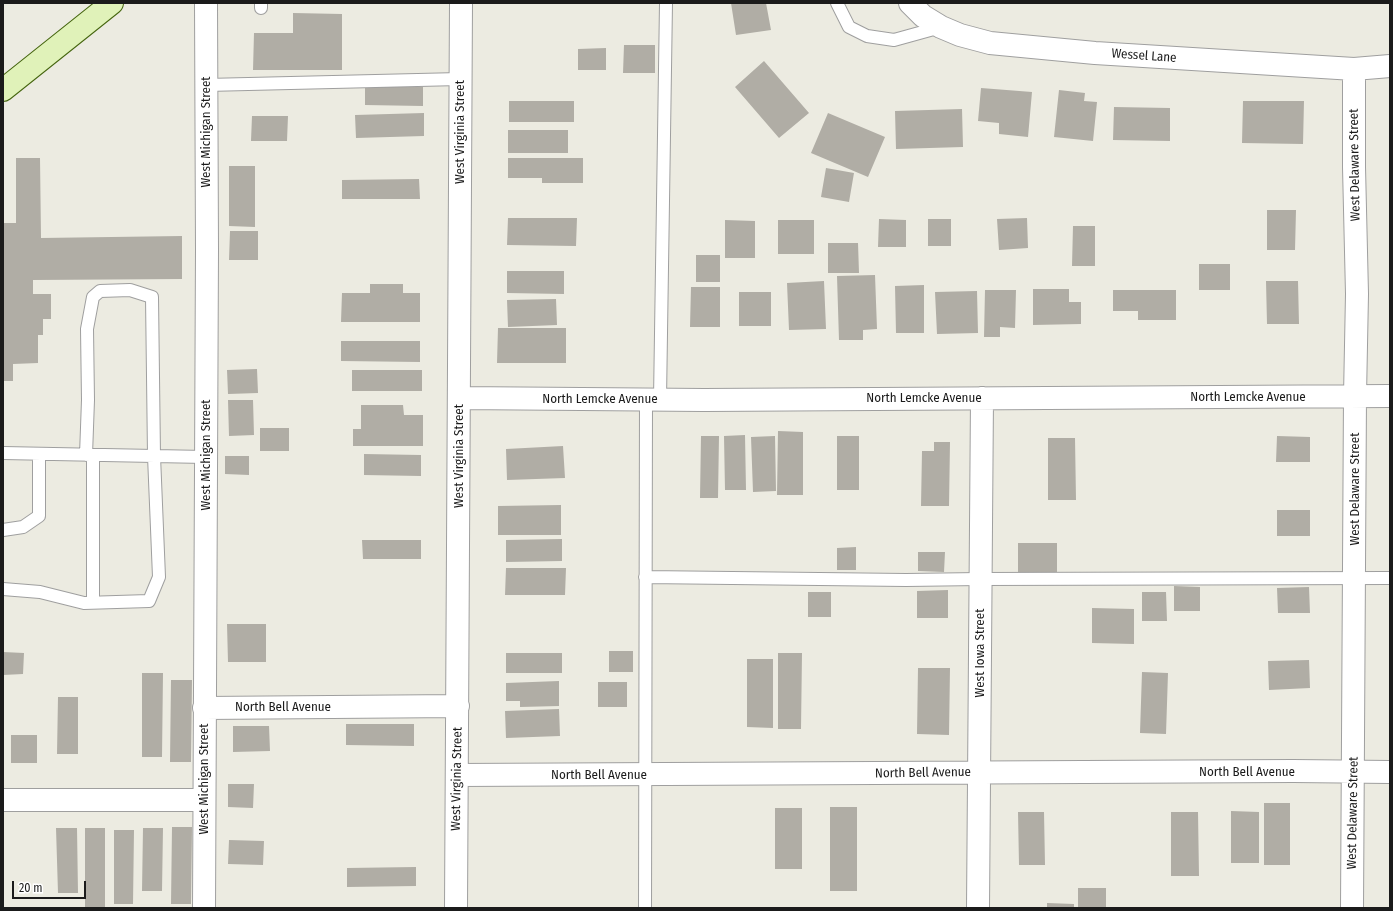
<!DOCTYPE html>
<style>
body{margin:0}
#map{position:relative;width:1393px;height:911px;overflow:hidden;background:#ecebe1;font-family:"Fira Sans Condensed",sans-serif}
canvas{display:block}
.frame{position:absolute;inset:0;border:4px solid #1b1b1b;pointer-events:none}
.scale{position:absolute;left:12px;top:881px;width:74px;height:18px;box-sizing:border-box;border:2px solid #1b1b1b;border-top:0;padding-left:5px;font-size:12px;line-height:14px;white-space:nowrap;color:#1b1b1b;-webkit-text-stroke:3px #fff;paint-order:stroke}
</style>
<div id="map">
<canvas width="1393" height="911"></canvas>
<div class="frame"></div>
<div class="scale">20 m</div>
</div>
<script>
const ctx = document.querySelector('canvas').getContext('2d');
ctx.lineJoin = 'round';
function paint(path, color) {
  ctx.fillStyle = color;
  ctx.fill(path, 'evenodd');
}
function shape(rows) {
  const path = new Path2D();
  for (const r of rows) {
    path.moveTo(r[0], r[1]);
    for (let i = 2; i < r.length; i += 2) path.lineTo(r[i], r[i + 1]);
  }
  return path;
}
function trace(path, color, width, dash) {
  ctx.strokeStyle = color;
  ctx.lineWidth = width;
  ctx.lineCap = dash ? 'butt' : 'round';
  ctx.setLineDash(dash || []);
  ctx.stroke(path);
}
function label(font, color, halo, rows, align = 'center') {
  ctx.font = font + ' "Fira Sans Condensed",sans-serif';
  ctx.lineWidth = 3;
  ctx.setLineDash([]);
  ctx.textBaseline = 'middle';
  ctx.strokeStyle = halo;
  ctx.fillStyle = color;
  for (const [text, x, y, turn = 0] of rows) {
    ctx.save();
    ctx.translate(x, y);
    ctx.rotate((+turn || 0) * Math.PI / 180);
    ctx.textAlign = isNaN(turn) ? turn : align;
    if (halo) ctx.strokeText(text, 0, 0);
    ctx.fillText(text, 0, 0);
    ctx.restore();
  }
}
paint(shape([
 [731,3,766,3,771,30,736,35],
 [293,13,342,14,342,70,253,70,254,33,293,33],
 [624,45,655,45,655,73,623,73],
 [606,48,606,70,578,70,578,49],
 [764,61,809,113,779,138,735,87],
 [365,86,423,87,423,106,365,105],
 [981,88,1032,92,1028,137,999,134,999,123,978,121],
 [1059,90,1085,93,1084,101,1097,102,1093,141,1054,137],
 [509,101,574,101,574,122,509,122],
 [1243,101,1304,101,1303,144,1242,143],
 [1114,107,1170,108,1170,141,1113,140],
 [962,109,963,147,896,149,895,111],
 [424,113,424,136,356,138,355,115],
 [828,113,885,137,868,177,811,153],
 [252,116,288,116,287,141,251,141],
 [508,130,568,130,568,153,508,153],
 [16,158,40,158,41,238,182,236,182,279,33,280,33,294,51,294,51,319,43,319,43,335,38,335,38,363,13,364,13,381,3,381,3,223,16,223],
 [508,158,583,158,583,183,542,183,542,178,508,178],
 [229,166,255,166,255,227,229,226],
 [826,168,854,173,849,202,821,197],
 [419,179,420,199,342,199,342,180],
 [1267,210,1296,210,1295,250,1267,250],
 [508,218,577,218,576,246,507,245],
 [1027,218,1028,248,999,250,997,219],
 [879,219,906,220,906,247,878,247],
 [928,219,951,219,951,246,928,246],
 [725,220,755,221,755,258,725,258],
 [778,220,814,220,814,254,778,254],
 [1073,226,1095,226,1095,266,1072,266],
 [230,231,258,231,258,260,229,260],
 [828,243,858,243,859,273,828,273],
 [696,255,720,255,720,282,696,282],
 [1199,264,1230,264,1230,290,1199,290],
 [507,271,564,271,564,294,507,293],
 [875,275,877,329,863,330,863,340,839,340,837,276],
 [824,281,826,329,789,330,787,283],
 [1266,281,1298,281,1299,324,1267,324],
 [370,284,403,284,403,293,420,293,420,322,341,322,342,293,370,293],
 [924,285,924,333,896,333,895,286],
 [691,287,720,287,720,327,690,327],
 [1033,289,1069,289,1069,302,1081,302,1081,324,1033,325],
 [985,290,1016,290,1015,328,1000,327,1000,337,984,337],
 [1113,290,1176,290,1176,320,1138,320,1138,311,1113,311],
 [977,291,978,333,937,334,935,292],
 [739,292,771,292,771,326,739,326],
 [556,299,557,325,508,327,507,300],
 [498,328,566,328,566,363,497,363],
 [341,341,420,341,420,362,341,361],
 [257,369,258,393,228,394,227,370],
 [352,370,422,370,422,391,352,391],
 [228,400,253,400,254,435,229,436],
 [361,405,403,405,404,415,423,415,423,446,353,446,353,429,361,429],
 [260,428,289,428,289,451,260,451],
 [778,431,803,432,803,495,777,495],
 [745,435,746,490,725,490,724,436],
 [701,436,719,436,718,498,700,498],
 [775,436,776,491,753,492,751,437],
 [837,436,859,436,859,490,837,490],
 [1277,436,1310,437,1310,462,1276,462],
 [1048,438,1075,438,1076,500,1048,500],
 [934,442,950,442,949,506,921,506,922,451,934,451],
 [563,446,565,478,507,480,506,449],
 [364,454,421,455,421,476,364,475],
 [225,456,249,456,249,475,225,474],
 [561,505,561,535,498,535,498,506],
 [1277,510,1310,510,1310,536,1277,536],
 [562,539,562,561,506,562,506,540],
 [362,540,421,540,421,559,363,559],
 [1018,543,1057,543,1057,573,1018,572],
 [856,547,856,570,837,570,837,548],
 [918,552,945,552,944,572,918,571],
 [506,568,566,568,565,595,505,595],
 [1174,586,1200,587,1200,611,1174,611],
 [1309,587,1310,613,1278,613,1277,588],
 [948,590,948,618,917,618,917,591],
 [808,592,831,592,831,617,808,617],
 [1142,592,1166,592,1167,621,1142,621],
 [1092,608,1134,609,1134,644,1092,643],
 [227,624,266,624,266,662,228,662],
 [609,651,633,651,633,672,609,672],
 [3,652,24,653,23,674,3,675],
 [506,653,562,653,562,673,506,673],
 [778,653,802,653,801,729,778,729],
 [747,659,773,659,773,728,747,727],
 [1309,660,1310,688,1269,690,1268,661],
 [918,668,950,668,949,735,917,734],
 [1142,672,1168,673,1166,734,1140,733],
 [142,673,163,673,162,757,142,757],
 [171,680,192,680,191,762,170,762],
 [559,681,559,706,520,707,520,701,506,701,506,683],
 [598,682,627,682,627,707,598,707],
 [58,697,78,697,78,754,57,754],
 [559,709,560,736,506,738,505,711],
 [346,724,414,724,414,746,346,745],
 [233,726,269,726,270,751,233,752],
 [11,735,37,735,37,763,11,763],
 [228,784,254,784,253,808,228,807],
 [1264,803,1290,803,1290,865,1264,865],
 [830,807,857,807,857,891,830,891],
 [775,808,802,808,802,869,775,869],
 [1231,811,1259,812,1259,863,1231,863],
 [1018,812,1044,812,1045,865,1019,865],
 [1171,812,1198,812,1199,876,1171,876],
 [172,827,192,827,191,904,171,904],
 [56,828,77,828,78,893,58,893],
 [85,828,105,828,105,907,85,907],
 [143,828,163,828,162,891,142,891],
 [114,830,134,830,133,904,114,904],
 [229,840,264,841,263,865,228,864],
 [416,867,416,886,347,887,347,868],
 [1078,888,1106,888,1106,908,1078,908],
 [1047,903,1074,904,1074,908,1047,908]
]), '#b0ada5');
const service = shape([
 [837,3,849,27,867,36,894,40,941,27],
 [261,8,261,3],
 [206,85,460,79],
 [660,399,666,3],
 [3,453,205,457],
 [3,530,23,527,39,516,39,454],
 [645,577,906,580,980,579,1390,578],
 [3,589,40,592,84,603,149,601,159,577,154,456,152,297,130,290,100,291,93,297,87,329,88,400,86,455],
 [93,602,93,455],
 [645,908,646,399]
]);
const minor = shape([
 [910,3,923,16,941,27,960,35,990,43,1095,53,1354,69,1390,66],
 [459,398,704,400,1390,396],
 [204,708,458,706],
 [457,775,1293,771,1390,772],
 [3,800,204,800],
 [204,908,207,250,206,3],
 [456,908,461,3],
 [978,908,982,398],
 [1352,908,1355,396,1357,294,1354,167,1354,69]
]);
const secondary = shape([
 [3,90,112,3]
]);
trace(service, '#9f9f9f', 14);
trace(minor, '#9f9f9f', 24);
trace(secondary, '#45650f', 24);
trace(service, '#fff', 12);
trace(minor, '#fff', 22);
trace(secondary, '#e0f2b9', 22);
label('13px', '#1b1b1b', '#fff', [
 ["Wessel Lane",1144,56,4],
 ["West Michigan Street",206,132,-90],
 ["West Virginia Street",460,132,-90],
 ["West Delaware Street",1355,165,-91],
 ["North Lemcke Avenue",1248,397],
 ["North Lemcke Avenue",924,398],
 ["North Lemcke Avenue",600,399],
 ["West Michigan Street",206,455,-90],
 ["West Virginia Street",459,456,-90],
 ["West Delaware Street",1355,489,-90],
 ["West Iowa Street",980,653,-90],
 ["North Bell Avenue",283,707],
 ["North Bell Avenue",1247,772],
 ["North Bell Avenue",923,773,-1],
 ["North Bell Avenue",599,775],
 ["West Michigan Street",204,779,-90],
 ["West Virginia Street",457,779,-89],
 ["West Delaware Street",1353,813,-89]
]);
</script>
